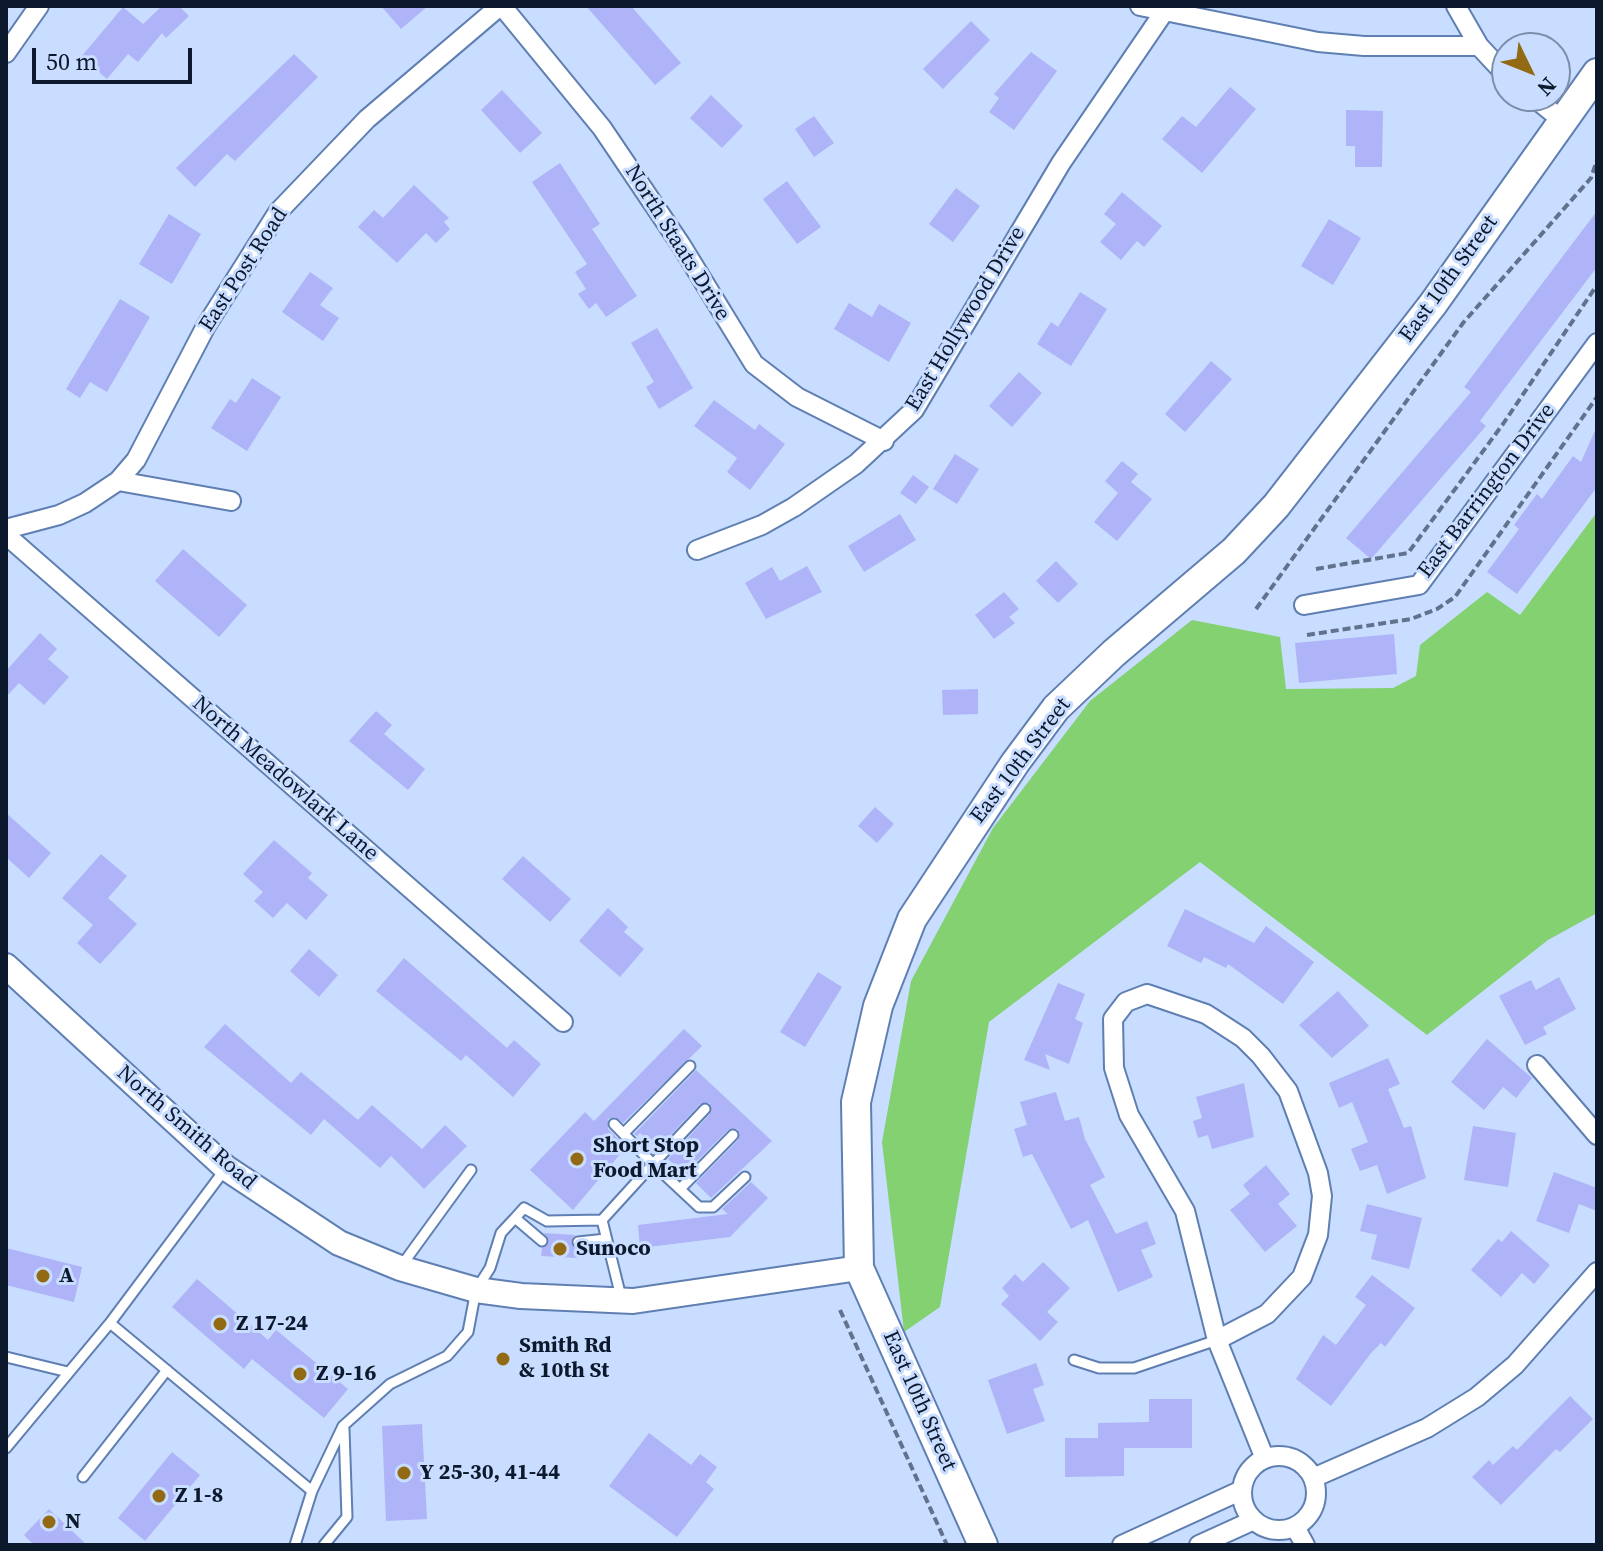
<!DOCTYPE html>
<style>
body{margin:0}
#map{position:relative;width:1603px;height:1551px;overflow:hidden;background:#c8ddff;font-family:"Source Serif 4",serif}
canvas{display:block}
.frame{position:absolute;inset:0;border:8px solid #0c182c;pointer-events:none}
.north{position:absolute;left:1491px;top:32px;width:80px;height:80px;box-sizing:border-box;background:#c8ddff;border:2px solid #7d8eab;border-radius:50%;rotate:133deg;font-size:22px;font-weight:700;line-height:32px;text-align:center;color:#0c182c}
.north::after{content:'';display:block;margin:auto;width:28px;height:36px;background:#936a14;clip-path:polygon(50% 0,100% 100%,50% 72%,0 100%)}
.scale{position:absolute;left:32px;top:48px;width:160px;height:36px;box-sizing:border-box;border:4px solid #0c182c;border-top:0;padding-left:10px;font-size:24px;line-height:28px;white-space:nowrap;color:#0c182c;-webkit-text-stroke:6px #c8ddff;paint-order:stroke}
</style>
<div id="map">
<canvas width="1603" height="1551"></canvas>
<div class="frame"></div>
<div class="north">N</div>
<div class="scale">50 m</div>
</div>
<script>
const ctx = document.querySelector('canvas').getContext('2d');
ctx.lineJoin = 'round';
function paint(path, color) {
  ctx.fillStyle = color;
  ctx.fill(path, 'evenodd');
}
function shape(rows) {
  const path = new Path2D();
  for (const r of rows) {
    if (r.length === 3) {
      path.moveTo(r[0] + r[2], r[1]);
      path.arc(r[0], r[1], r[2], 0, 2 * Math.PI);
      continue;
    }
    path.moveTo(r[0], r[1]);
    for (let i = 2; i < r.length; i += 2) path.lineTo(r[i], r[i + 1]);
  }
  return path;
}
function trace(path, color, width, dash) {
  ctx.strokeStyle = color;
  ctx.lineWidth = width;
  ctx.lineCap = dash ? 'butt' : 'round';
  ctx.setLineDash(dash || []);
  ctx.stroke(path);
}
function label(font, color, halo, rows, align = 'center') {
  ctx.font = font + ' "Source Serif 4",serif';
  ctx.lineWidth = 6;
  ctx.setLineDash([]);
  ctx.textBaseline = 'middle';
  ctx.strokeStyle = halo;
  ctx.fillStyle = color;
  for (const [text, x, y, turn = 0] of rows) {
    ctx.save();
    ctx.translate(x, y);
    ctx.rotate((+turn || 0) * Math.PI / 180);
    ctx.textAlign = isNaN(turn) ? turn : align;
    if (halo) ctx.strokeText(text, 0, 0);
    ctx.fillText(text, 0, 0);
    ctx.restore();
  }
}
paint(shape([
 [1597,512,1597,913,1548,940,1427,1035,1200,862,989,1022,940,1307,904,1332,882,1142,911,981,993,828,1090,701,1192,620,1280,637,1286,689,1393,688,1416,676,1420,645,1487,592,1520,615]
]), '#84d172');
paint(shape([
 [162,6,179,6,189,16,166,38,162,33,138,62,128,54,107,79,81,57,123,7,143,24],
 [381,6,428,6,401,29],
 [586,6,631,6,681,63,655,85],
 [971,21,990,40,943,89,923,69],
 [1031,52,1057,71,1014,130,989,112,999,98,994,94],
 [294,54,318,77,235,161,227,154,195,187,176,168],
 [1230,87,1256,109,1202,173,1162,139,1182,116,1196,127],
 [502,90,542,133,520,153,481,110],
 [711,95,743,126,722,148,690,118],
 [1346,110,1383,111,1382,167,1355,167,1355,146,1346,146],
 [814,116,834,143,814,157,795,129],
 [560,163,600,224,592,229,637,296,606,317,596,303,589,309,578,294,586,289,575,272,587,264,532,182],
 [787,181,821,227,797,244,763,199],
 [414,185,449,218,444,222,450,229,436,243,426,233,397,263,358,227,374,210,383,218],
 [956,188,980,206,953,242,929,224],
 [1122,192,1162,226,1144,247,1137,241,1121,260,1100,242,1116,224,1104,214],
 [1597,211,1597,267,1480,421,1486,426,1371,559,1346,538,1471,392,1464,387],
 [169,214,201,234,172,284,139,264],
 [1329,219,1361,238,1333,285,1301,266],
 [310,272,333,288,320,305,339,318,323,341,282,312],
 [1080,292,1107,309,1071,366,1037,344,1051,322,1058,327],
 [120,299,150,317,107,392,90,382,80,398,66,389],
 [849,303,872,317,879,304,911,323,889,362,834,329],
 [657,328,693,388,659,409,646,387,654,382,631,343],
 [1211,361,1232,379,1185,432,1165,414],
 [1019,372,1042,393,1012,427,989,406],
 [252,378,281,397,247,451,211,428,230,399,236,403],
 [714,400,755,430,759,424,785,444,750,490,727,472,737,458,694,426],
 [1597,426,1597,487,1517,594,1487,572,1519,529,1514,525,1537,494,1542,499,1573,456,1581,462],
 [955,454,979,469,957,504,933,489],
 [1122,461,1138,474,1131,482,1152,499,1117,541,1094,522,1118,493,1105,481],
 [913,475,929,487,916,504,900,493],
 [900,514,916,540,864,572,848,546],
 [183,549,247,605,219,637,155,581],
 [1056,561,1078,584,1058,603,1036,581],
 [807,566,822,592,766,619,745,583,772,567,780,581],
 [1004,592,1019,609,1009,617,1015,623,994,639,975,615],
 [40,633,57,649,48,659,69,677,44,705,19,683,6,697,6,671],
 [1394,634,1397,674,1299,683,1295,643],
 [978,689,978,714,943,715,942,690],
 [376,711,392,725,384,734,425,769,408,790,349,741],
 [875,807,894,824,877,843,858,826],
 [6,813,51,853,29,878,6,857],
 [274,840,312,873,308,878,328,895,306,920,287,903,273,918,254,901,263,892,243,874],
 [101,854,127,876,108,898,137,924,100,964,77,943,93,925,62,898],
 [523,856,571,899,550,922,502,879],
 [608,908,628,927,624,932,644,949,620,977,579,941],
 [1185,909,1254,943,1266,926,1314,962,1283,1004,1228,964,1226,968,1204,957,1201,963,1167,946],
 [309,949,338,975,319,997,290,971],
 [404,958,507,1048,514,1040,541,1064,513,1097,466,1055,461,1061,376,991],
 [818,972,842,987,805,1047,780,1032],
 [1559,977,1576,1009,1543,1027,1547,1034,1525,1045,1499,996,1531,980,1536,990],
 [1058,983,1085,994,1075,1019,1083,1023,1069,1064,1045,1054,1050,1070,1024,1060],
 [1338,991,1369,1026,1332,1058,1299,1025],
 [225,1024,291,1083,301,1072,358,1120,372,1105,422,1149,445,1125,467,1146,424,1189,391,1156,380,1168,324,1119,311,1135,204,1047],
 [684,1029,702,1046,623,1123,615,1117,608,1119,608,1129,626,1147,573,1210,530,1170,585,1112,594,1121],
 [1487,1039,1532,1078,1516,1098,1503,1087,1484,1110,1451,1082],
 [1388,1058,1400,1084,1388,1089,1404,1128,1411,1126,1426,1178,1387,1194,1377,1165,1360,1171,1351,1149,1368,1142,1352,1102,1339,1108,1329,1083],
 [696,1070,772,1141,711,1198,696,1183,738,1140,738,1129,728,1130,684,1174,668,1159,710,1114,710,1103,700,1104,657,1149,640,1133,637,1136,634,1134],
 [1244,1083,1254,1137,1212,1149,1208,1135,1198,1138,1193,1121,1202,1118,1196,1097],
 [1056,1092,1065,1121,1079,1117,1085,1139,1105,1177,1090,1185,1116,1234,1147,1221,1156,1244,1141,1250,1153,1277,1118,1292,1088,1220,1071,1229,1032,1154,1023,1157,1014,1129,1027,1125,1020,1102],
 [1473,1126,1516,1133,1508,1187,1464,1180],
 [1266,1165,1290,1194,1278,1204,1297,1226,1265,1252,1230,1210,1250,1194,1243,1185],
 [1554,1172,1597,1188,1597,1211,1579,1204,1569,1233,1536,1221],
 [751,1182,768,1198,730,1237,640,1248,638,1225,728,1214,722,1209],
 [1367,1204,1422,1218,1409,1269,1371,1259,1377,1235,1360,1231],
 [1511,1231,1550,1265,1534,1284,1522,1273,1501,1297,1471,1270,1498,1239,1502,1242],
 [544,1233,575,1235,571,1242,578,1249,577,1258,541,1256,542,1248,549,1242],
 [6,1248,82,1267,74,1302,6,1285],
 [1043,1262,1070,1288,1047,1312,1058,1322,1040,1341,1001,1304,1009,1296,1002,1288,1015,1274,1023,1282],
 [1372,1275,1415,1308,1385,1347,1381,1343,1371,1353,1331,1406,1296,1379,1323,1335,1336,1345,1366,1305,1355,1297],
 [197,1279,268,1340,276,1330,348,1389,324,1418,252,1359,244,1369,172,1307],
 [1036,1363,1044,1385,1033,1389,1045,1421,1007,1434,988,1380],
 [1570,1396,1593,1419,1560,1452,1556,1449,1501,1505,1472,1477,1489,1460,1493,1465,1513,1446,1517,1450],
 [1149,1399,1192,1399,1192,1448,1124,1448,1124,1476,1065,1477,1065,1438,1098,1438,1098,1423,1149,1422],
 [422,1424,427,1519,386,1521,382,1426],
 [649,1433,691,1465,700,1454,717,1467,706,1482,714,1489,677,1537,609,1486],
 [172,1452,200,1475,145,1541,118,1518],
 [49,1509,87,1545,34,1545,24,1535]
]), '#aeb4f7');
const lane = shape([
 [705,1109,653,1164,699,1207,713,1207,745,1177],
 [614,1124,653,1164,602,1220,621,1297],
 [624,1133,690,1066],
 [680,1189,733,1135],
 [515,1218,524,1208,547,1221,602,1220],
 [578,1242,606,1239],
 [402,1265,471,1170],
 [110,1323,312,1491],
 [6,1357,68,1372],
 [1074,1360,1099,1368,1134,1368,1217,1340],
 [6,1448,110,1323,226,1168],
 [83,1477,167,1370],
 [295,1545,312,1491,343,1426,390,1384,447,1356,468,1332,476,1290,490,1268,501,1233,515,1218,542,1241],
 [324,1545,347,1517,344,1429]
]);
const street = shape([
 [502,6,602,128,681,245,754,364,797,397,884,441],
 [1140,6,1318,42,1364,46,1479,46],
 [1456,6,1479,46,1507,76],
 [6,53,39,6],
 [1532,96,1563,121],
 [118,481,231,501],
 [6,529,59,515,85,503,118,481,136,460,206,326,278,212,367,119,500,6],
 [6,535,563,1022],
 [697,550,762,525,794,507,856,464,914,410,1061,163,1164,12],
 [1304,605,1419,585,1597,343],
 [1147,994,1206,1014,1243,1038,1261,1056,1288,1091,1318,1173,1322,1196,1318,1235,1302,1277,1267,1314,1217,1340,1185,1211,1129,1115,1114,1068,1113,1019,1126,1002,1147,994],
 [1537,1065,1597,1135],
 [1217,1340,1265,1459],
 [1279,1493,37],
 [1313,1478,1427,1428,1477,1397,1515,1365,1597,1272],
 [1295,1527,1305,1545],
 [1122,1545,1242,1490],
 [1199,1545,1254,1520]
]);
const secondary = shape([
 [6,966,226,1168,339,1243,400,1268,476,1290,521,1296,633,1301,859,1268]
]);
const primary = shape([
 [983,1545,859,1268,856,1102,878,1006,912,919,1015,763,1056,708,1114,653,1234,551,1276,506,1433,304,1597,73]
]);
trace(lane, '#5f7fb2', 13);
trace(street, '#5f7fb2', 22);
trace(secondary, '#5f7fb2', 28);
trace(primary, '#5f7fb2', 32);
trace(shape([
 [1316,569,1408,553,1503,424,1597,285],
 [1256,609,1463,323,1591,178,1597,160],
 [1307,635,1411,619,1437,609,1455,597,1597,397],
 [840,1310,947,1545]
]), '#62728d', 4, [8, 4]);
trace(lane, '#fff', 9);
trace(street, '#fff', 18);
trace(secondary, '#fff', 24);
trace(primary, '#fff', 28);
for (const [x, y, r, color] of [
 [577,1159,8,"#936a14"],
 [560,1249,8,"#936a14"],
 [43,1276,8,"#936a14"],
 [220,1324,8,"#936a14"],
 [503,1359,8,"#936a14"],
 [300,1374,8,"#936a14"],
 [404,1473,8,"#936a14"],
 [159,1496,8,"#936a14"],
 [49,1522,8,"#936a14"]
]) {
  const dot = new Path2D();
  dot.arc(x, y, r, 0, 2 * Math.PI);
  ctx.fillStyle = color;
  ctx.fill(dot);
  trace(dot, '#c8ddff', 3);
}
label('22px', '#0c182c', '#c8ddff', [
 ["North Staats Drive",677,243,58],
 ["East Post Road",244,270,-57],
 ["East 10th Street",1449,279,-54],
 ["East Hollywood Drive",966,319,-59],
 ["East Barrington Drive",1487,491,-53],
 ["East 10th Street",1021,761,-53],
 ["North Meadowlark Lane",285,779,41],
 ["North Smith Road",186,1128,41],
 ["East 10th Street",919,1401,66]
]);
label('bold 22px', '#0c182c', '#c8ddff', [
 ["Short Stop",593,1146],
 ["Food Mart",593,1171],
 ["Sunoco",576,1249],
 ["A",59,1276],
 ["Z 17-24",236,1324],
 ["Smith Rd",519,1346],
 ["& 10th St",519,1371],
 ["Z 9-16",316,1374],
 ["Y 25-30, 41-44",420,1473],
 ["Z 1-8",175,1496],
 ["N",65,1522]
], 'left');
</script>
